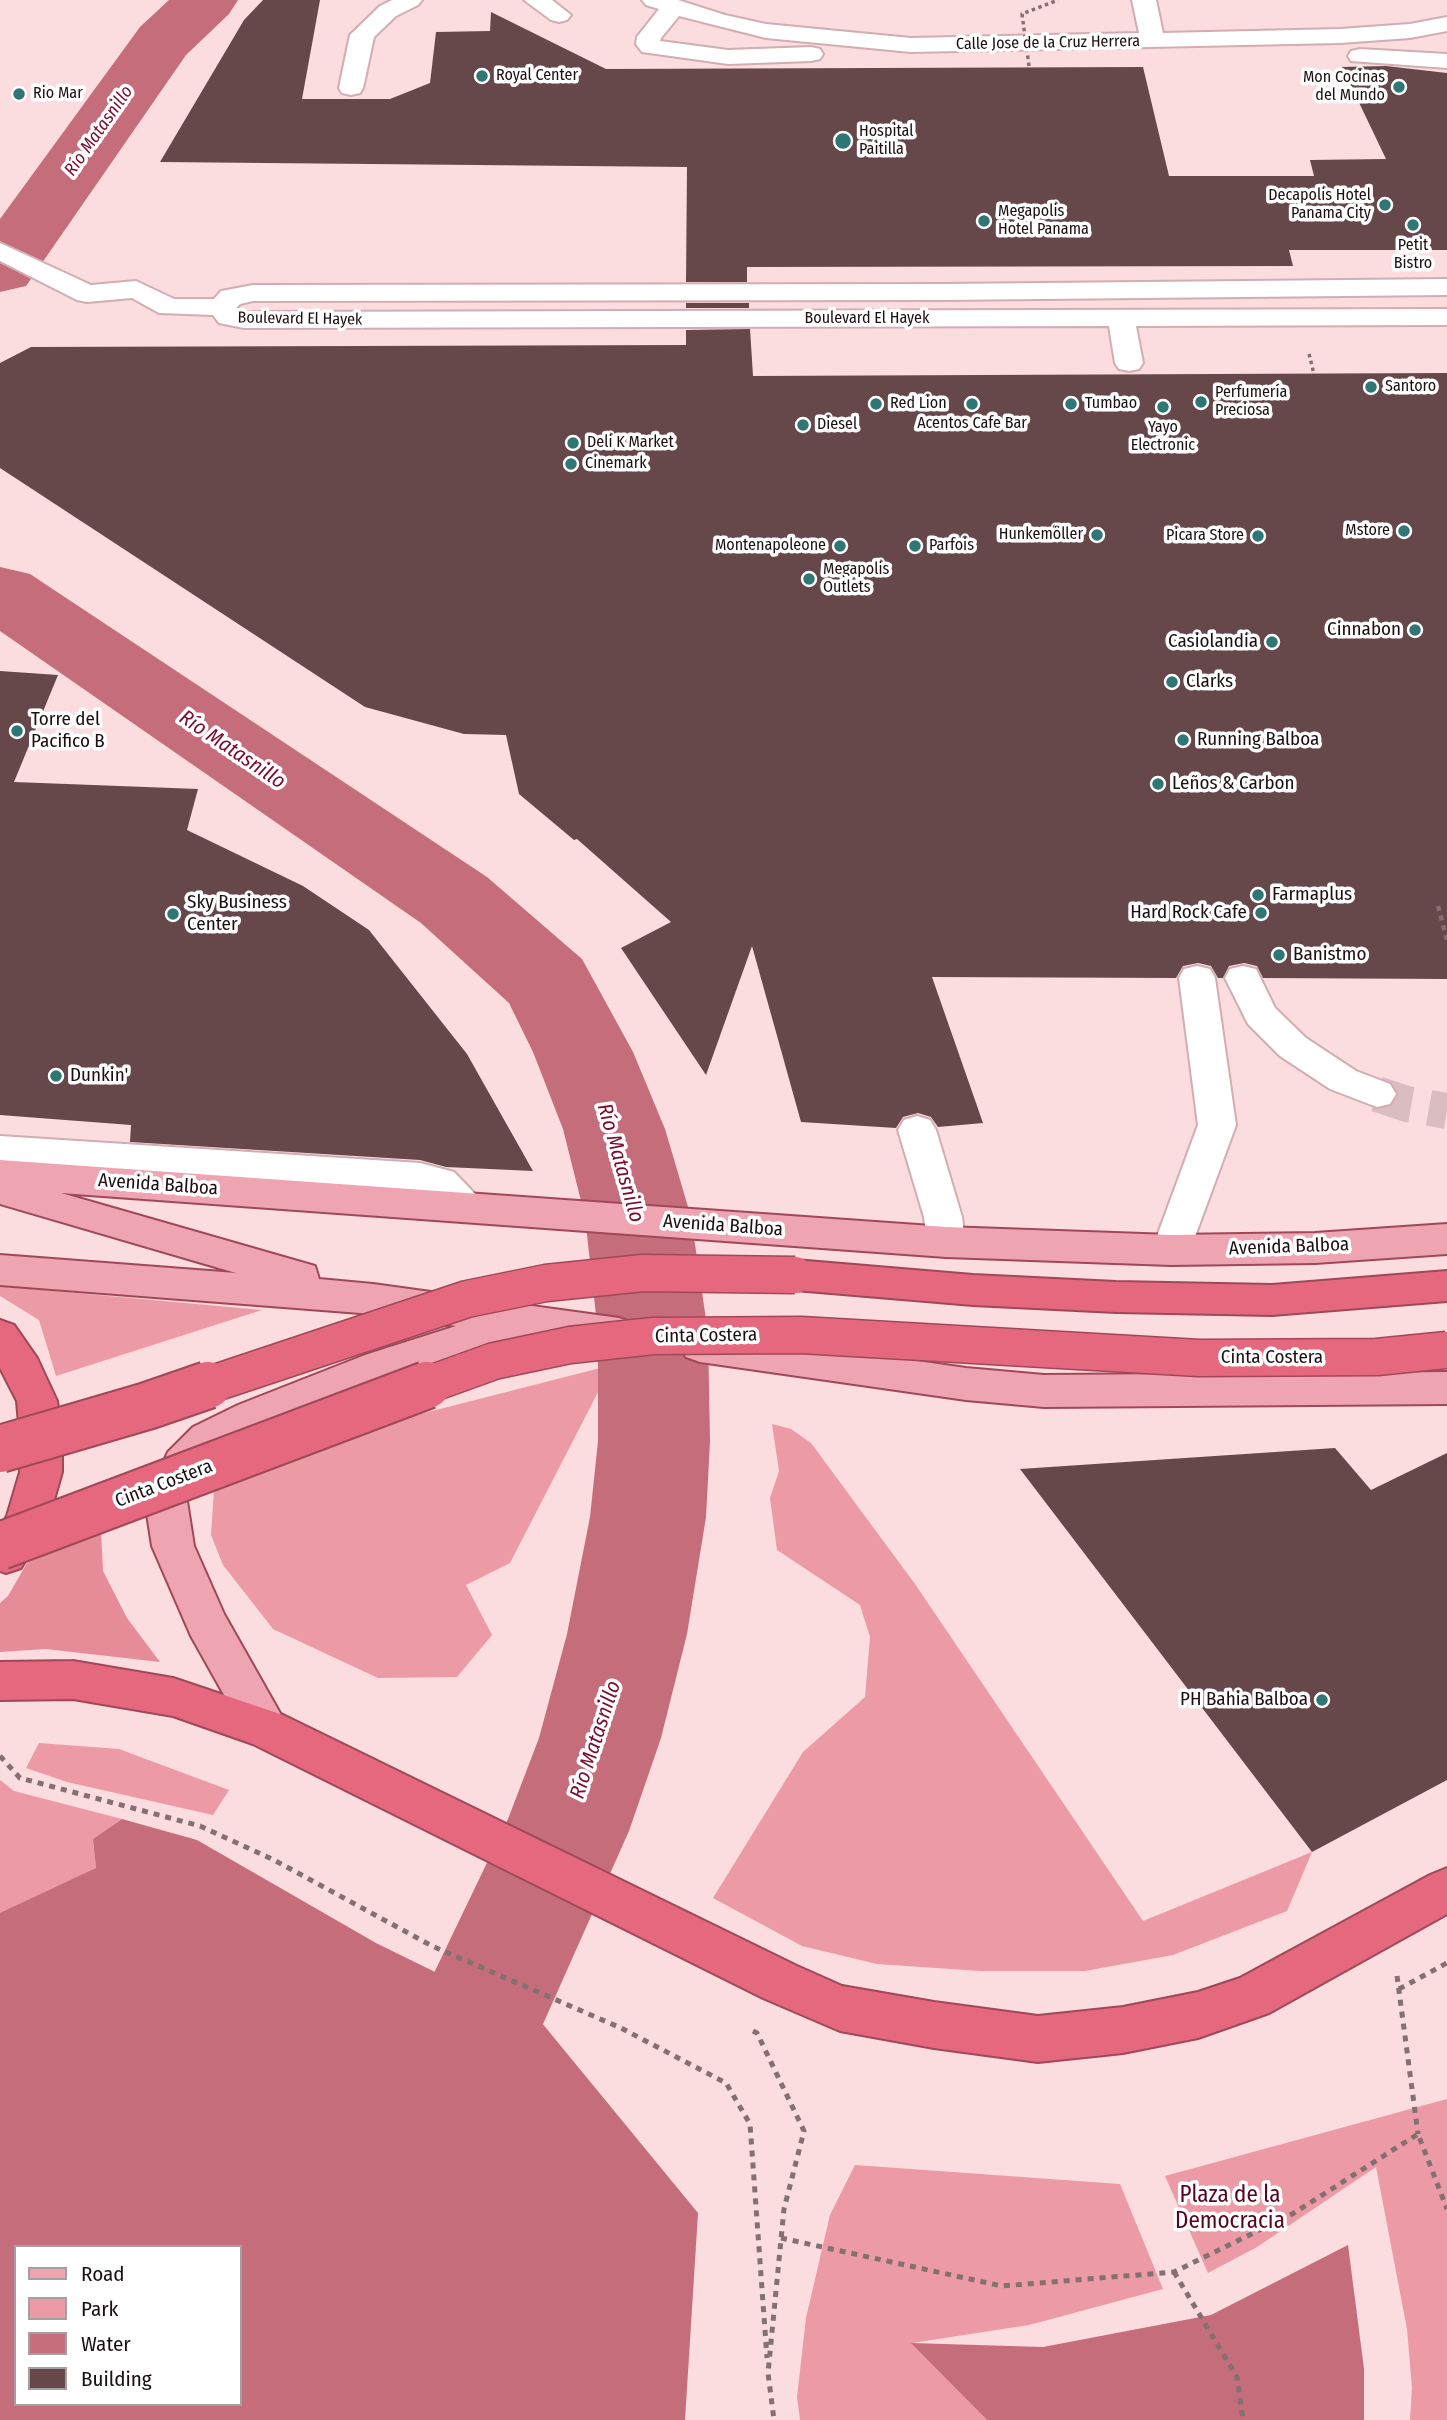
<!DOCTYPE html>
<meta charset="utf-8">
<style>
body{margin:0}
#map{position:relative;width:1447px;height:2420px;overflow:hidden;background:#fbdcdf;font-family:"Fira Sans Condensed",sans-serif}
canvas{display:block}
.legend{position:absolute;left:14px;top:2245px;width:228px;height:161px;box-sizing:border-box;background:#fff;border:2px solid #a49fa0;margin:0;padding:9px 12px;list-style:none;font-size:21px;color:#1c0f11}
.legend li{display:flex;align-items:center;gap:14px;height:35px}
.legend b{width:35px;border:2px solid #a49fa0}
</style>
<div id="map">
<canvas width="1447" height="2420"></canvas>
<ul class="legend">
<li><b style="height:9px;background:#efa4b2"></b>Road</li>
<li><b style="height:19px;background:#ec9ba6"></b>Park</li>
<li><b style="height:19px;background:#c56d7a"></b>Water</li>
<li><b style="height:19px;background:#66474a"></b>Building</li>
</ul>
</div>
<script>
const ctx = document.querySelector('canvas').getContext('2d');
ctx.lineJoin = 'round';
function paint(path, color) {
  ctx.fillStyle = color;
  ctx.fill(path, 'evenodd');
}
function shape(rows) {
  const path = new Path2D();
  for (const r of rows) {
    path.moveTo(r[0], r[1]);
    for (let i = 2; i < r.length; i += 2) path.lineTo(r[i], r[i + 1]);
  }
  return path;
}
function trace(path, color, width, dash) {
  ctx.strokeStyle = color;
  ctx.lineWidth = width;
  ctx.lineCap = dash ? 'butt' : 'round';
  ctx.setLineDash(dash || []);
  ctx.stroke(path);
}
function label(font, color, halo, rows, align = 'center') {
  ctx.font = font + ' "Fira Sans Condensed",sans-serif';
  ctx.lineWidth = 7;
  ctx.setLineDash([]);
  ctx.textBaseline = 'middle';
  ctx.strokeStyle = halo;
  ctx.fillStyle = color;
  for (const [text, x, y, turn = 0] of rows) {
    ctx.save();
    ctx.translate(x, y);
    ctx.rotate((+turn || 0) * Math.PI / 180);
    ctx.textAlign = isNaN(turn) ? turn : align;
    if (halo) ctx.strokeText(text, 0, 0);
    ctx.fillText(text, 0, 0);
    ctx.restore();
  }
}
paint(shape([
 [0,1286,262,1310,56,1376,39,1320,0,1296],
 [612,1365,510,1563,466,1585,492,1635,457,1677,378,1678,273,1629,223,1565,211,1535,214,1490,397,1420],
 [772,1424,791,1429,811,1443,915,1584,1143,1921,1312,1852,1287,1911,1173,1955,1085,1971,980,1971,877,1964,802,1946,713,1898,803,1752,865,1697,870,1637,860,1605,777,1550,770,1498,779,1471],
 [39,1743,119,1749,229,1790,213,1815,67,1782,26,1768],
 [0,1780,14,1791,122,1819,93,1839,96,1868,71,1883,0,1914],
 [1447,2099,1447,2420,1410,2420,1412,2388,1407,2329,1376,2167,1257,2247,1208,2273,1165,2176],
 [855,2165,1120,2184,1163,2289,1029,2325,912,2343,987,2420,800,2420,797,2397,806,2318,830,2215]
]), '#ec9ba6');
paint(shape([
 [101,1531,103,1571,127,1618,160,1662,46,1649,0,1652,0,1603,8,1596,27,1563]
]), '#e68b98');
paint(shape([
 [122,1819,197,1840,376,1943,488,1998,537,2017,698,2213,685,2420,0,2420,0,1913,96,1868,93,1839],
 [16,2247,240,2247,240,2404,16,2404],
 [1348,2245,1364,2369,1364,2420,987,2420,911,2343,1043,2347,1211,2315]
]), '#c56d7a');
paint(shape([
 [169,0,238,0,229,14,186,55,26,286,0,292,0,219,140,27,169,0],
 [0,567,30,574,487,877,582,959,633,1052,665,1129,691,1217,708,1333,710,1441,706,1517,687,1634,661,1738,629,1831,535,2042,488,2060,441,2042,422,1998,508,1819,539,1738,567,1634,590,1517,598,1441,598,1333,585,1217,563,1129,533,1052,509,1003,421,923,0,631,0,567]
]), '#c56d7a');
paint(shape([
 [263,0,320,0,302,99,390,99,430,83,436,32,490,31,491,12,606,69,1143,67,1169,176,1314,176,1310,160,1386,159,1342,67,1386,66,1447,73,1447,250,1289,250,1293,266,747,267,747,282,686,282,687,167,160,162,244,20],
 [686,303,749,303,749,308,686,308],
 [750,329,753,376,1447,373,1447,979,1263,978,1257,966,1244,963,1229,966,1223,978,1218,978,1211,966,1198,963,1183,966,1176,978,932,977,983,1123,938,1127,931,1117,918,1113,903,1117,896,1128,801,1122,752,946,706,1075,621,948,671,922,577,839,574,840,519,794,506,735,464,734,365,707,0,468,0,363,31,347,686,345,686,330],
 [0,671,58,675,14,782,198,789,187,830,303,886,369,930,467,1054,533,1171,446,1167,420,1160,130,1142,131,1125,0,1115],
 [1335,1448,1371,1490,1447,1453,1447,1780,1312,1852,1020,1469]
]), '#66474a');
trace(shape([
 [1377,1094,1407,1104,1447,1111]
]), '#dabdc0', 36, [36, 18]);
const minor = shape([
 [392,0,422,0,418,5,396,16,374,37,363,88,360,93,351,95,342,93,339,88,350,35,380,6,392,0],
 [524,0,552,0,571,15,567,20,559,22,551,20,524,0],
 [642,0,678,0,725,15,766,24,911,38,1139,33,1132,0,1156,0,1163,33,1340,29,1410,24,1447,17,1447,31,1410,38,1340,43,911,52,766,38,679,16,661,38,660,41,728,50,811,47,820,49,823,54,820,59,811,61,728,64,642,52,636,44,637,37,659,9,646,5,642,0],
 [1360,49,1447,54,1447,68,1351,61,1348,56,1351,51,1360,49],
 [0,243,91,285,136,281,174,299,214,299,221,291,253,285,942,284,1447,279,1447,295,942,300,253,301,240,304,236,308,244,312,1447,309,1447,325,1136,326,1143,363,1139,369,1129,371,1119,369,1115,363,1109,326,244,328,219,323,213,315,159,313,132,298,87,302,77,300,0,261,0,243],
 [1197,966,1210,969,1215,978,1236,1125,1190,1250,1185,1261,1171,1265,1157,1261,1152,1250,1198,1125,1179,978,1184,969,1197,966],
 [1243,966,1256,969,1275,1008,1306,1038,1356,1071,1390,1084,1396,1094,1390,1104,1377,1107,1330,1089,1280,1056,1248,1024,1225,978,1230,969,1243,966],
 [917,1116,930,1120,936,1130,962,1217,965,1242,960,1252,946,1257,932,1252,927,1242,924,1217,898,1130,904,1120,917,1116],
 [0,1136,420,1163,454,1172,478,1197,483,1207,478,1217,464,1222,450,1217,429,1193,420,1191,0,1164,0,1136]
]);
const major = shape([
 [0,1160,946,1227,1171,1235,1315,1233,1447,1224,1447,1254,1315,1263,1171,1265,946,1257,61,1193,315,1266,319,1279,373,1284,619,1318,633,1323,639,1334,633,1345,619,1350,525,1336,391,1378,268,1429,223,1451,199,1475,187,1501,194,1546,224,1614,289,1729,283,1743,267,1749,251,1743,191,1636,152,1546,145,1501,168,1452,193,1427,238,1405,365,1355,456,1326,373,1314,0,1285,0,1255,236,1273,0,1204,0,1160],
 [700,1330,966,1368,1044,1375,1447,1372,1447,1404,1044,1407,966,1400,700,1362,686,1357,680,1346,686,1335,700,1330]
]);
const highway = shape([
 [795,1260,973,1275,1116,1282,1272,1285,1447,1271,1447,1301,1272,1315,1116,1312,973,1305,795,1290,781,1286,775,1275,781,1264,795,1260],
 [0,1320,14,1325,37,1358,57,1401,62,1435,62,1472,48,1521,21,1568,6,1573,0,1571,0,1528,7,1516,20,1472,20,1435,17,1401,0,1368,0,1320],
 [73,1661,173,1678,283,1715,797,1966,842,1986,934,2002,1038,2016,1123,2007,1198,1992,1240,1978,1430,1875,1447,1868,1447,1914,1269,2013,1198,2038,1123,2053,1038,2062,934,2048,840,2031,763,1998,253,1744,173,1716,73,1699,0,1700,0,1662,73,1661]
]);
trace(minor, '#d2adb1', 4);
trace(major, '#9f4958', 4);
trace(highway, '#9f4958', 4);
trace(shape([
 [1309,354,1314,374]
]), '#846f71', 3.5, [3.5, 3.5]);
trace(shape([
 [1438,906,1447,940]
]), '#846f71', 4.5, [5, 5]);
trace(shape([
 [0,1756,20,1778,200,1826,274,1860,432,1946,621,2028,726,2083,750,2124,767,2358],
 [1397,1976,1418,2134],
 [1399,1989,1447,1963],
 [753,2031,757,2033,804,2131,784,2209,768,2373,774,2420],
 [781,2238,1002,2286,1174,2272,1294,2213,1418,2134,1447,2209],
 [1174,2272,1237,2377,1243,2420]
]), '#846f71', 5, [6, 6]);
paint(minor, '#fff');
paint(major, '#efa4b2');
paint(highway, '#e5687f');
const highwayBridgeFar1 = shape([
 [203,1387,467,1299,546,1283,643,1273,795,1275],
 [422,1387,494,1361,570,1345,653,1336,801,1335,1199,1358,1377,1357,1447,1350]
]);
const highwayBridge = shape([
 [0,1449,147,1406,208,1385],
 [0,1546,427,1385]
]);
trace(highwayBridgeFar1, '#9f4958', 39, []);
trace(highwayBridge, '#9f4958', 50, []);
trace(shape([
 [1029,66,1022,14,1058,0]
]), '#846f71', 3.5, [3.5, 3.5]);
trace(highwayBridgeFar1, '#e5687f', 36);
trace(highwayBridge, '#e5687f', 46);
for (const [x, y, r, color] of [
 [482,76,7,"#2e7774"],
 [1399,87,7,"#2e7774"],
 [19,94,7,"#2e7774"],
 [843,141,9,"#2e7774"],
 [1385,205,7,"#2e7774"],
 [984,221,7,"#2e7774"],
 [1413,225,7,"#2e7774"],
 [1371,387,7,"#2e7774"],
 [1201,402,7,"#2e7774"],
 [876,404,7,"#2e7774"],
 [972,404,7,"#2e7774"],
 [1071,404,7,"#2e7774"],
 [1163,407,7,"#2e7774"],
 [803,425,7,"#2e7774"],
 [573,443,7,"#2e7774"],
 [571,464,7,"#2e7774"],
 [1404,531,7,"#2e7774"],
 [1097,535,7,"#2e7774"],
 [1258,536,7,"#2e7774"],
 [840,546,7,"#2e7774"],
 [915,546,7,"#2e7774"],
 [809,579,7,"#2e7774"],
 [1415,630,7,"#2e7774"],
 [1272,642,7,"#2e7774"],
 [1172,682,7,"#2e7774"],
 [17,731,7,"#2e7774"],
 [1183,740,7,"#2e7774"],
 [1158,784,7,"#2e7774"],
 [1258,895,7,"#2e7774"],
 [1261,913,7,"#2e7774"],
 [173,914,7,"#2e7774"],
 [1279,955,7,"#2e7774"],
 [56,1076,7,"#2e7774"],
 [1322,1700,7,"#2e7774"]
]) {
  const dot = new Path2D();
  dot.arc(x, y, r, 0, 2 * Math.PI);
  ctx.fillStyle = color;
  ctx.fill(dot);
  trace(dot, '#fff', 2.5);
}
label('16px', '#1c0f11', '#fff', [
 ["Calle Jose de la Cruz Herrera",1048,43,-1],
 ["Boulevard El Hayek",300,319,1],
 ["Boulevard El Hayek",867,319]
]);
label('16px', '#1c0f11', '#fff', [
 ["Royal Center",496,76],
 ["Mon Cocinas",1385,78,"right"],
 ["del Mundo",1385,96,"right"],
 ["Rio Mar",33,94],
 ["Hospital",859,132],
 ["Paitilla",859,150],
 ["Decapolis Hotel",1371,196,"right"],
 ["Panama City",1371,214,"right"],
 ["Megapolis",998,212],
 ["Hotel Panama",998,230],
 ["Petit",1413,246,"center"],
 ["Bistro",1413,264,"center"],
 ["Santoro",1385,387],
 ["Perfumería",1215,393],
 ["Preciosa",1215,411],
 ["Red Lion",890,404],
 ["Tumbao",1085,404],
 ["Acentos Cafe Bar",972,424,"center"],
 ["Diesel",817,425],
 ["Yayo",1163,428,"center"],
 ["Electronic",1163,446,"center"],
 ["Deli K Market",587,443],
 ["Cinemark",585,464],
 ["Mstore",1390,531,"right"],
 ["Hunkemöller",1083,535,"right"],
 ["Picara Store",1244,536,"right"],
 ["Montenapoleone",826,546,"right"],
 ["Parfois",929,546],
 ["Megapolis",823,570],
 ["Outlets",823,588]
], 'left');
label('italic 18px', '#7a0c2e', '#fff', [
 ["Río Matasnillo",99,131,-55]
]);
label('19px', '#1c0f11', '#fff', [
 ["Cinnabon",1401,630,"right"],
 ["Casiolandia",1258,642,"right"],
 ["Clarks",1186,682],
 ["Torre del",31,720],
 ["Pacifico B",31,742],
 ["Running Balboa",1197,740],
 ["Leños & Carbon",1172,784],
 ["Farmaplus",1272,895],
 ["Sky Business",187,903],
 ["Center",187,925],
 ["Hard Rock Cafe",1247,913,"right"],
 ["Banistmo",1293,955],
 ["Dunkin'",70,1076],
 ["PH Bahia Balboa",1308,1700,"right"]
], 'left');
label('19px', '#1c0f11', '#fff', [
 ["Avenida Balboa",158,1185,4],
 ["Avenida Balboa",723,1226,4],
 ["Avenida Balboa",1289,1247,-2],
 ["Cinta Costera",706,1336,-1],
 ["Cinta Costera",1272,1358],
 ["Cinta Costera",164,1484,-21]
]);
label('italic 21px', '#7a0c2e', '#fff', [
 ["Río Matasnillo",232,750,34],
 ["Río Matasnillo",620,1163,74],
 ["Río Matasnillo",596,1740,-72]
]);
label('23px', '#57041e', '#fff', [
 ["Plaza de la",1230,2196],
 ["Democracia",1230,2222]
]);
</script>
